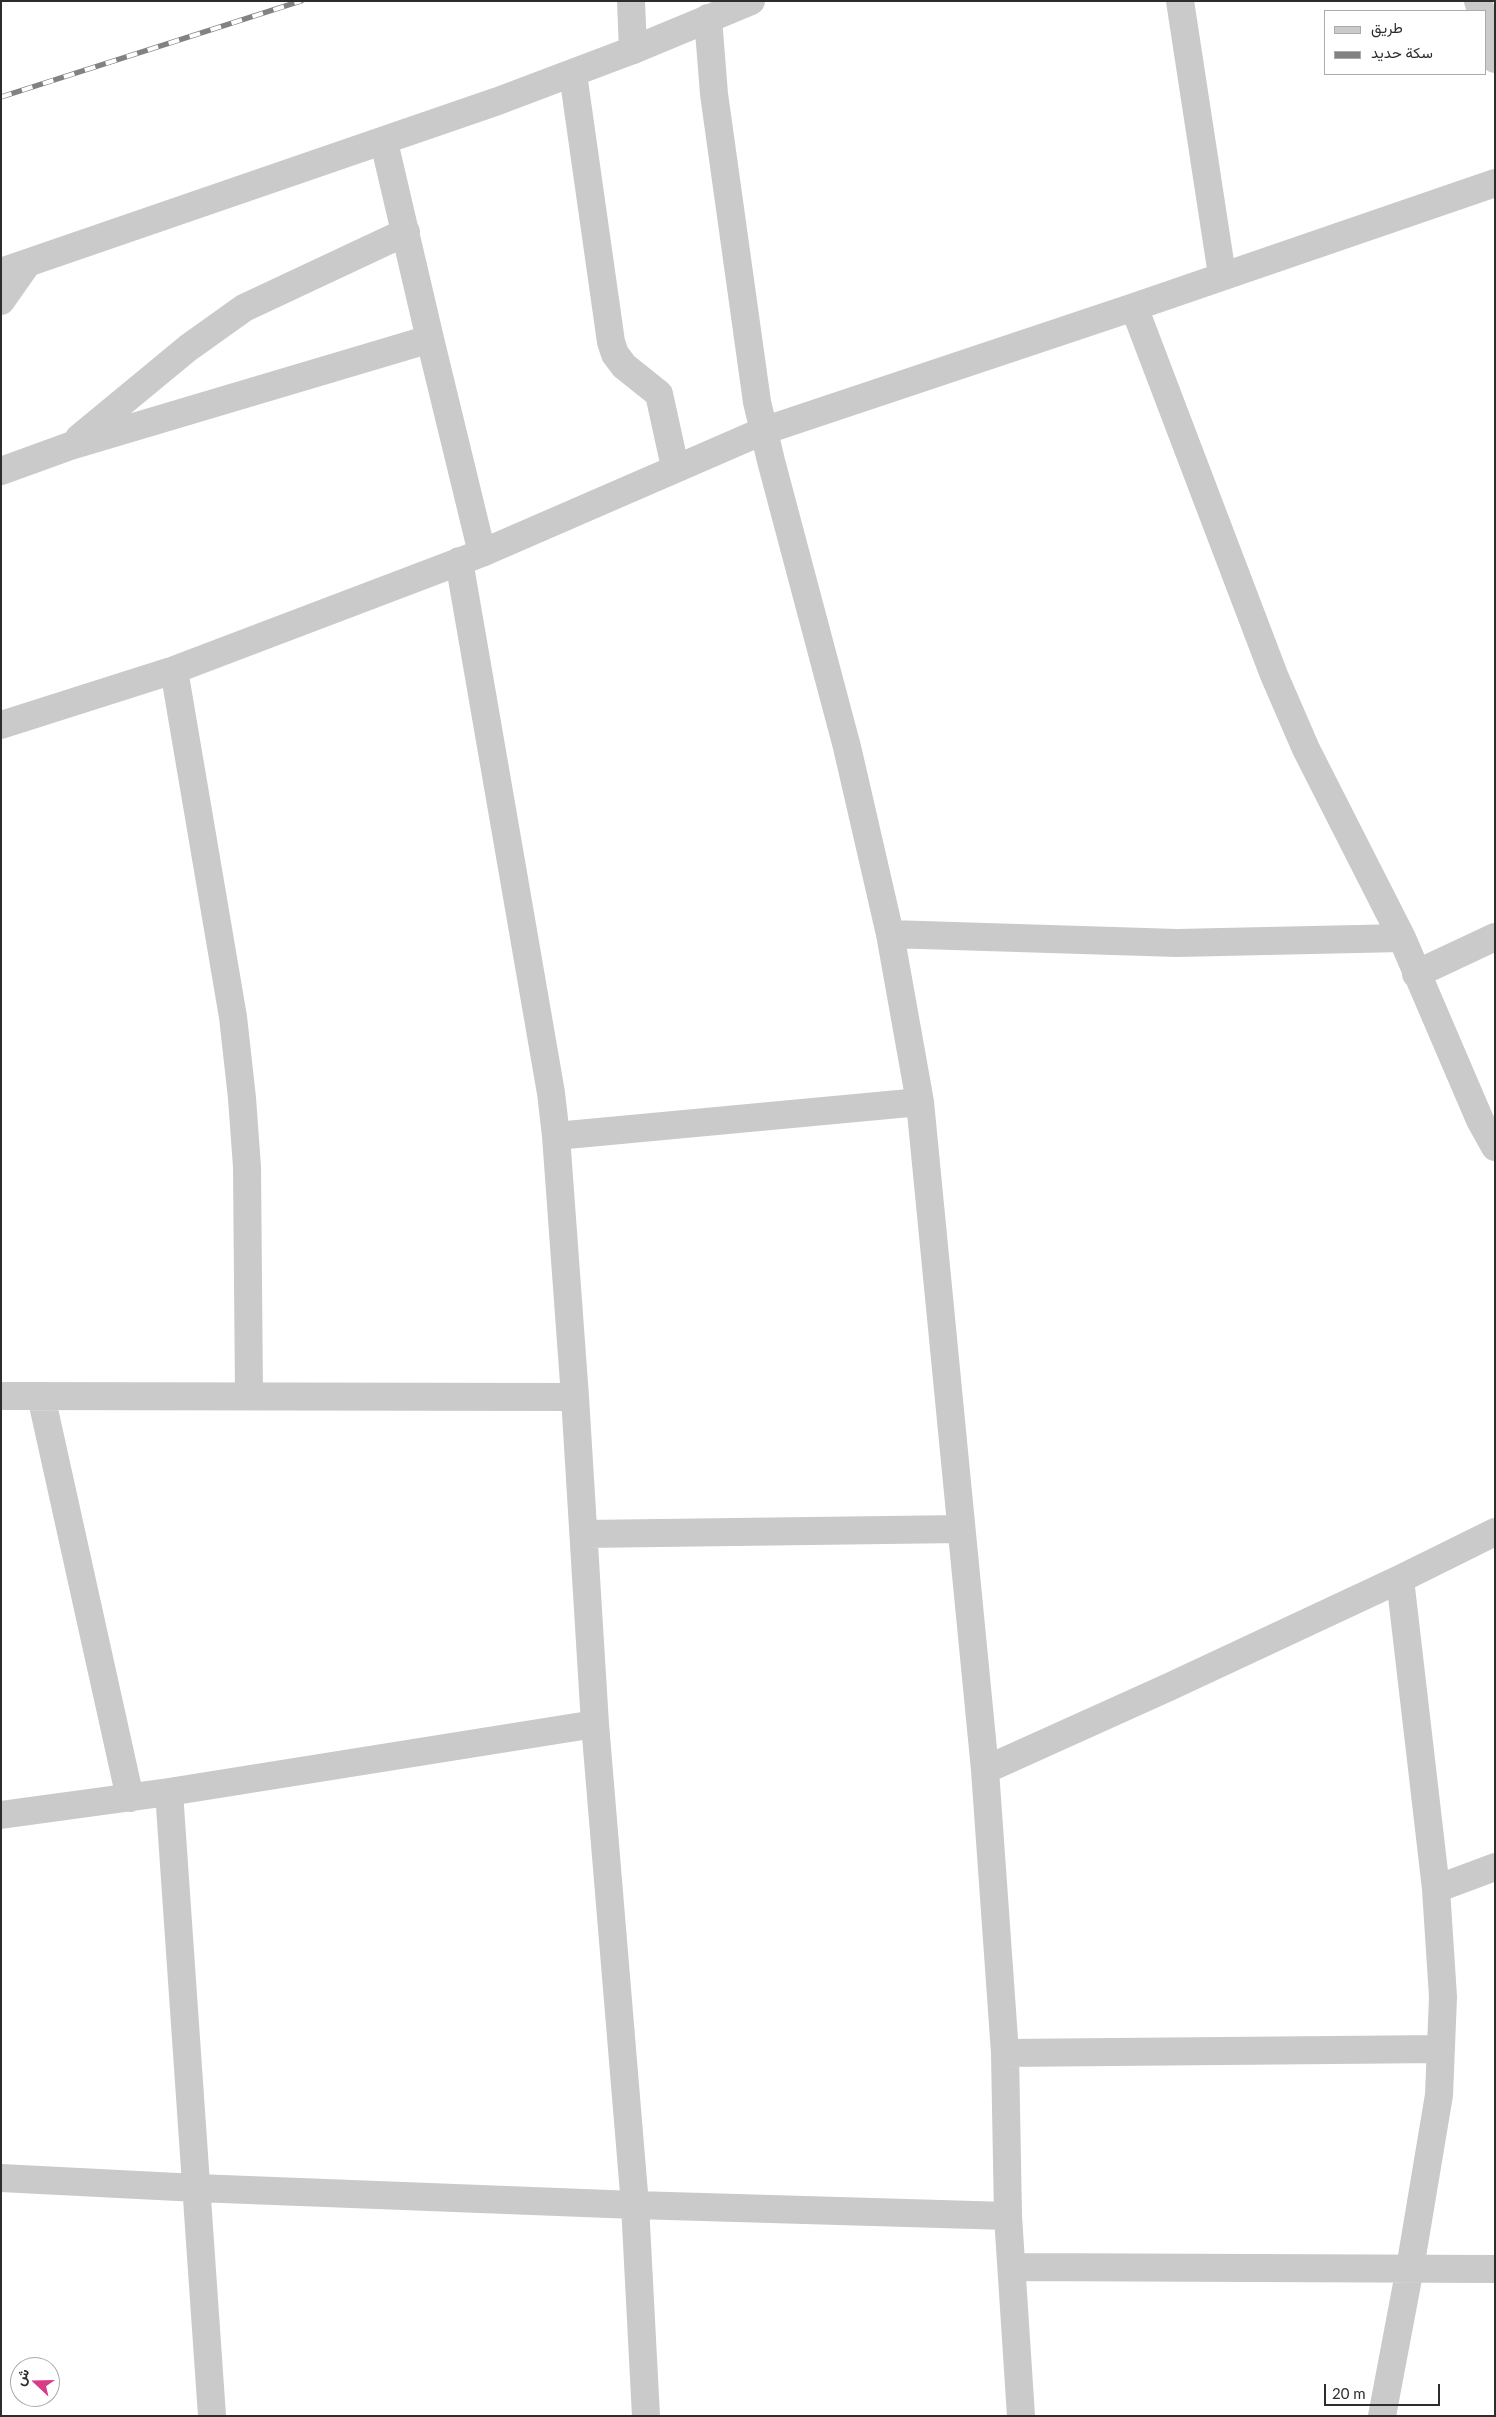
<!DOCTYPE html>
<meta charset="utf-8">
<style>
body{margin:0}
#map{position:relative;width:1496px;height:2417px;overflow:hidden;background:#fff;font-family:Lato,Vazirmatn,sans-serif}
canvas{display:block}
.frame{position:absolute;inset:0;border:2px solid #2d2d2d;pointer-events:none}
.legend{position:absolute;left:1324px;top:10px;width:162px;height:65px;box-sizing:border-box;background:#fff;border:1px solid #ababab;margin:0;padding:6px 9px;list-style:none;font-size:15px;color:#2d2d2d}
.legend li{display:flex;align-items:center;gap:10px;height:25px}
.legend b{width:25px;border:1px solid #ababab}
.north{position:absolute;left:10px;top:2357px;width:50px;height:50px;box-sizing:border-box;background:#fff;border:1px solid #ababab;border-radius:50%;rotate:291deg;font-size:14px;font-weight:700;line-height:20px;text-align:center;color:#2d2d2d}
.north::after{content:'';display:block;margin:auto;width:18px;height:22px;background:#d83c88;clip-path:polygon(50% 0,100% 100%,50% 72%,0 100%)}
.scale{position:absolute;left:1324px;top:2384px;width:116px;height:22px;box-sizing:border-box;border:2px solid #2d2d2d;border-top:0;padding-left:6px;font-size:15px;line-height:18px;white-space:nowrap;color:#2d2d2d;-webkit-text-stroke:4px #fff;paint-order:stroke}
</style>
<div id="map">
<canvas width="1496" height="2417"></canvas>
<div class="frame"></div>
<ul class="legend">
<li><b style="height:6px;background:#cacaca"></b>طريق</li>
<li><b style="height:6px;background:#828282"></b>سكة حديد</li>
</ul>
<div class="north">ش</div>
<div class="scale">20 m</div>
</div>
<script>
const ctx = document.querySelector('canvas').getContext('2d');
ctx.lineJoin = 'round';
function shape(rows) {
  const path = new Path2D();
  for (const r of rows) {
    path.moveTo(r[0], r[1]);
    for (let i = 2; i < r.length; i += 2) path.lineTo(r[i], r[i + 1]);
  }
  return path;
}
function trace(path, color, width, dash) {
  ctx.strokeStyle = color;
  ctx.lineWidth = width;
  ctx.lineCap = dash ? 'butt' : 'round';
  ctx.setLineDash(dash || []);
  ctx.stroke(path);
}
trace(shape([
 [631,1,633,50],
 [1180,1,1222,275],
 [1478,1,1481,11],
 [708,18,714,94,757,402,771,461,847,747,890,934,920,1102,985,1770,1005,2053,1008,2216,1021,2416],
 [1485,25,1495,59],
 [573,74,611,342,615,354,624,366,659,394,675,467],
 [384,142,430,339,482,553],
 [1,301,27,264],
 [1134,307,1274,675,1306,749,1402,938,1480,1120,1495,1147],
 [79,438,188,348,244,308,406,232],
 [1,471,70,446,430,339],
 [459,561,551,1093,556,1136,575,1397,595,1724,635,2205,646,2416],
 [174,670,233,1017,242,1098,247,1167,249,1395],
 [1,725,174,670,482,553,763,431,1134,307,1495,183],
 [890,934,1177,943,1402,938],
 [1416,974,1495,937],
 [556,1136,920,1102],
 [1,1396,575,1397],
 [41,1396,130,1798],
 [584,1534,961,1529],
 [985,1770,1169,1687,1400,1579,1495,1532],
 [169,1792,212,2416],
 [1,1815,169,1792,595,1724],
 [1436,1889,1495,1867],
 [1005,2053,1441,2049],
 [1,2178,197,2188,635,2205,1008,2216],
 [1012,2267,1495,2269],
 [1382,2416,1410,2268,1439,2095,1443,1997,1436,1889,1400,1579]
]), '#cacaca', 28);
trace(shape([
 [1,272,498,101,633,50,751,1]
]), '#cacaca', 28);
const rail = shape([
 [1,97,301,1]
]);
trace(rail, '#828282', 5.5);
trace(rail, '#fff', 4, [11]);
</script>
